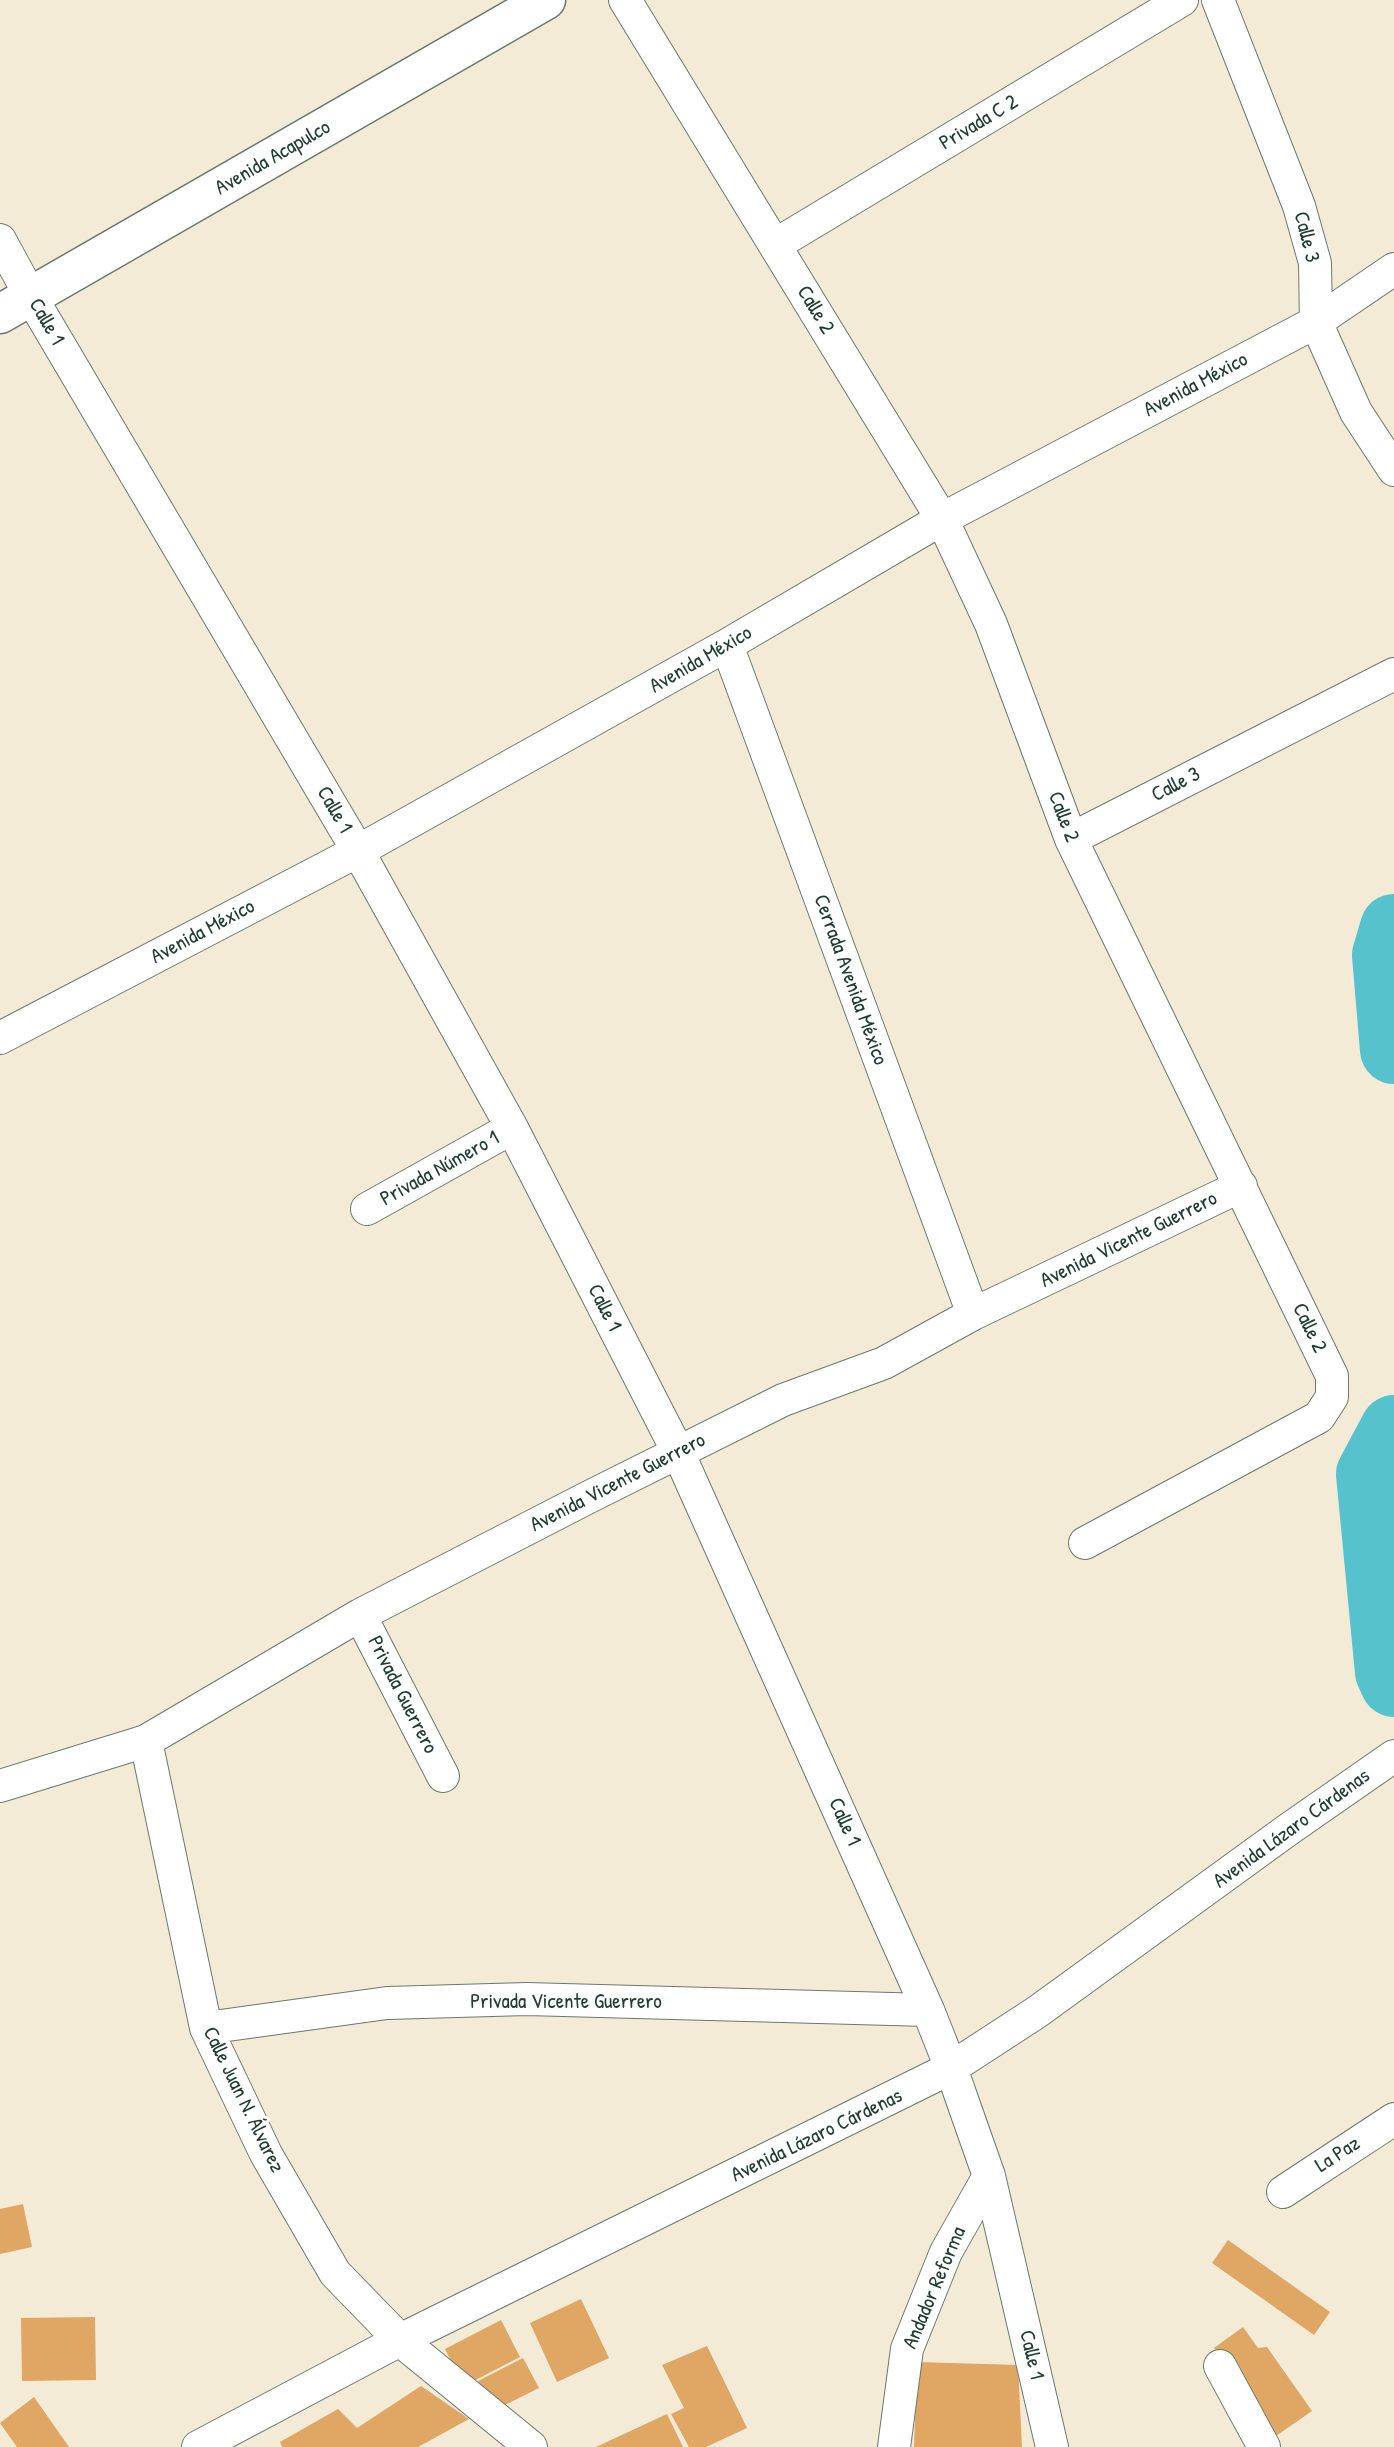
<!DOCTYPE html>
<meta charset="utf-8">
<style>
body{margin:0}
canvas{display:block;background:#f3ebd6}
</style>
<canvas width="1394" height="2447"></canvas>
<script>
const ctx = document.querySelector('canvas').getContext('2d');
ctx.lineJoin = 'round';
function shape(rows) {
  const path = new Path2D();
  for (const r of rows) {
    path.moveTo(r[0], r[1]);
    for (let i = 2; i < r.length; i += 2) path.lineTo(r[i], r[i + 1]);
  }
  return path;
}
function trace(path, color, width, dash) {
  ctx.strokeStyle = color;
  ctx.lineWidth = width;
  ctx.lineCap = dash ? 'butt' : 'round';
  ctx.setLineDash(dash || []);
  ctx.stroke(path);
}
function paint(path, color) {
  ctx.fillStyle = color;
  ctx.fill(path, 'evenodd');
}
function label(font, color, halo, rows, align = 'center') {
  ctx.font = font + ' "Patrick Hand",sans-serif';
  ctx.lineWidth = 6;
  ctx.setLineDash([]);
  ctx.textBaseline = 'middle';
  ctx.strokeStyle = halo;
  ctx.fillStyle = color;
  for (const [text, x, y, turn = 0] of rows) {
    ctx.save();
    ctx.translate(x, y);
    ctx.rotate((+turn || 0) * Math.PI / 180);
    ctx.textAlign = isNaN(turn) ? turn : align;
    if (halo) ctx.strokeText(text, 0, 0);
    ctx.fillText(text, 0, 0);
    ctx.restore();
  }
}
trace(shape([
 [1394,928,1386,955,1394,1050],
 [1394,1429,1370,1474,1389,1672,1394,1683]
]), '#55c2cd', 68);
paint(shape([
 [23,2204,32,2247,0,2254,0,2209],
 [1228,2240,1330,2312,1314,2335,1212,2263],
 [581,2299,609,2358,557,2382,530,2323],
 [95,2317,96,2380,22,2381,21,2318],
 [501,2320,520,2357,464,2386,445,2349],
 [1243,2327,1258,2348,1267,2347,1312,2411,1276,2436,1214,2348],
 [707,2346,747,2428,706,2447,689,2447,671,2414,684,2408,662,2365],
 [523,2358,539,2388,493,2411,478,2381],
 [917,2362,1018,2365,1022,2447,914,2447],
 [421,2386,469,2419,418,2447,282,2447,280,2442,338,2409,357,2428],
 [34,2397,69,2447,17,2447,0,2423],
 [667,2414,683,2447,596,2447]
]), '#e0a664');
const street = shape([
 [625,0,942,519,991,624,1071,839,1332,1376,1332,1397,1319,1417,1085,1543],
 [1218,0,1299,206,1315,263,1316,322,1356,412,1394,470],
 [0,240,31,297,358,851,512,1128,678,1452,928,2010,951,2068,989,2176,1052,2447],
 [775,245,1182,0],
 [727,645,973,1314],
 [1071,839,1394,674],
 [0,1038,358,851,727,645,942,519,1316,322,1394,269],
 [367,1209,512,1128],
 [360,1615,443,1776],
 [146,1741,206,2028,266,2154,335,2273,400,2340,531,2447],
 [0,1786,146,1741,360,1615,587,1498,783,1400,884,1363,973,1314,1241,1186],
 [206,2028,387,2003,527,1999,928,2010],
 [1283,2192,1394,2119],
 [1220,2366,1264,2447],
 [198,2447,400,2340,951,2068,1037,2012,1289,1829,1394,1756],
 [894,2447,907,2349,946,2252,989,2176]
]);
const secondary = shape([
 [0,314,546,0]
]);
trace(street, '#697a6d', 34);
trace(secondary, '#697a6d', 41);
trace(street, '#fff', 32);
trace(secondary, '#fff', 38);
label('21px', '#1f3d34', '#fff', [
 ["Privada C 2",979,123,-31],
 ["Avenida Acapulco",273,158,-30],
 ["Calle 3",1306,237,76],
 ["Calle 2",815,310,59],
 ["Calle 1",46,322,60],
 ["Avenida México",1196,385,-28],
 ["Avenida México",701,660,-30],
 ["Calle 3",1176,785,-27],
 ["Calle 1",334,810,60],
 ["Calle 2",1063,817,69],
 ["Avenida México",203,932,-28],
 ["Cerrada Avenida México",850,980,70],
 ["Privada Número 1",440,1169,-29],
 ["Avenida Vicente Guerrero",1129,1240,-26],
 ["Calle 1",604,1308,63],
 ["Calle 2",1309,1328,64],
 ["Avenida Vicente Guerrero",618,1483,-27],
 ["Privada Guerrero",402,1695,63],
 ["Calle 1",844,1822,66],
 ["Avenida Lázaro Cárdenas",1292,1829,-36],
 ["Privada Vicente Guerrero",566,2002],
 ["Calle Juan N. Álvarez",243,2100,64],
 ["Avenida Lázaro Cárdenas",817,2136,-26],
 ["La Paz",1338,2155,-33],
 ["Andador Reforma",935,2288,-67],
 ["Calle 1",1031,2355,77]
]);
</script>
